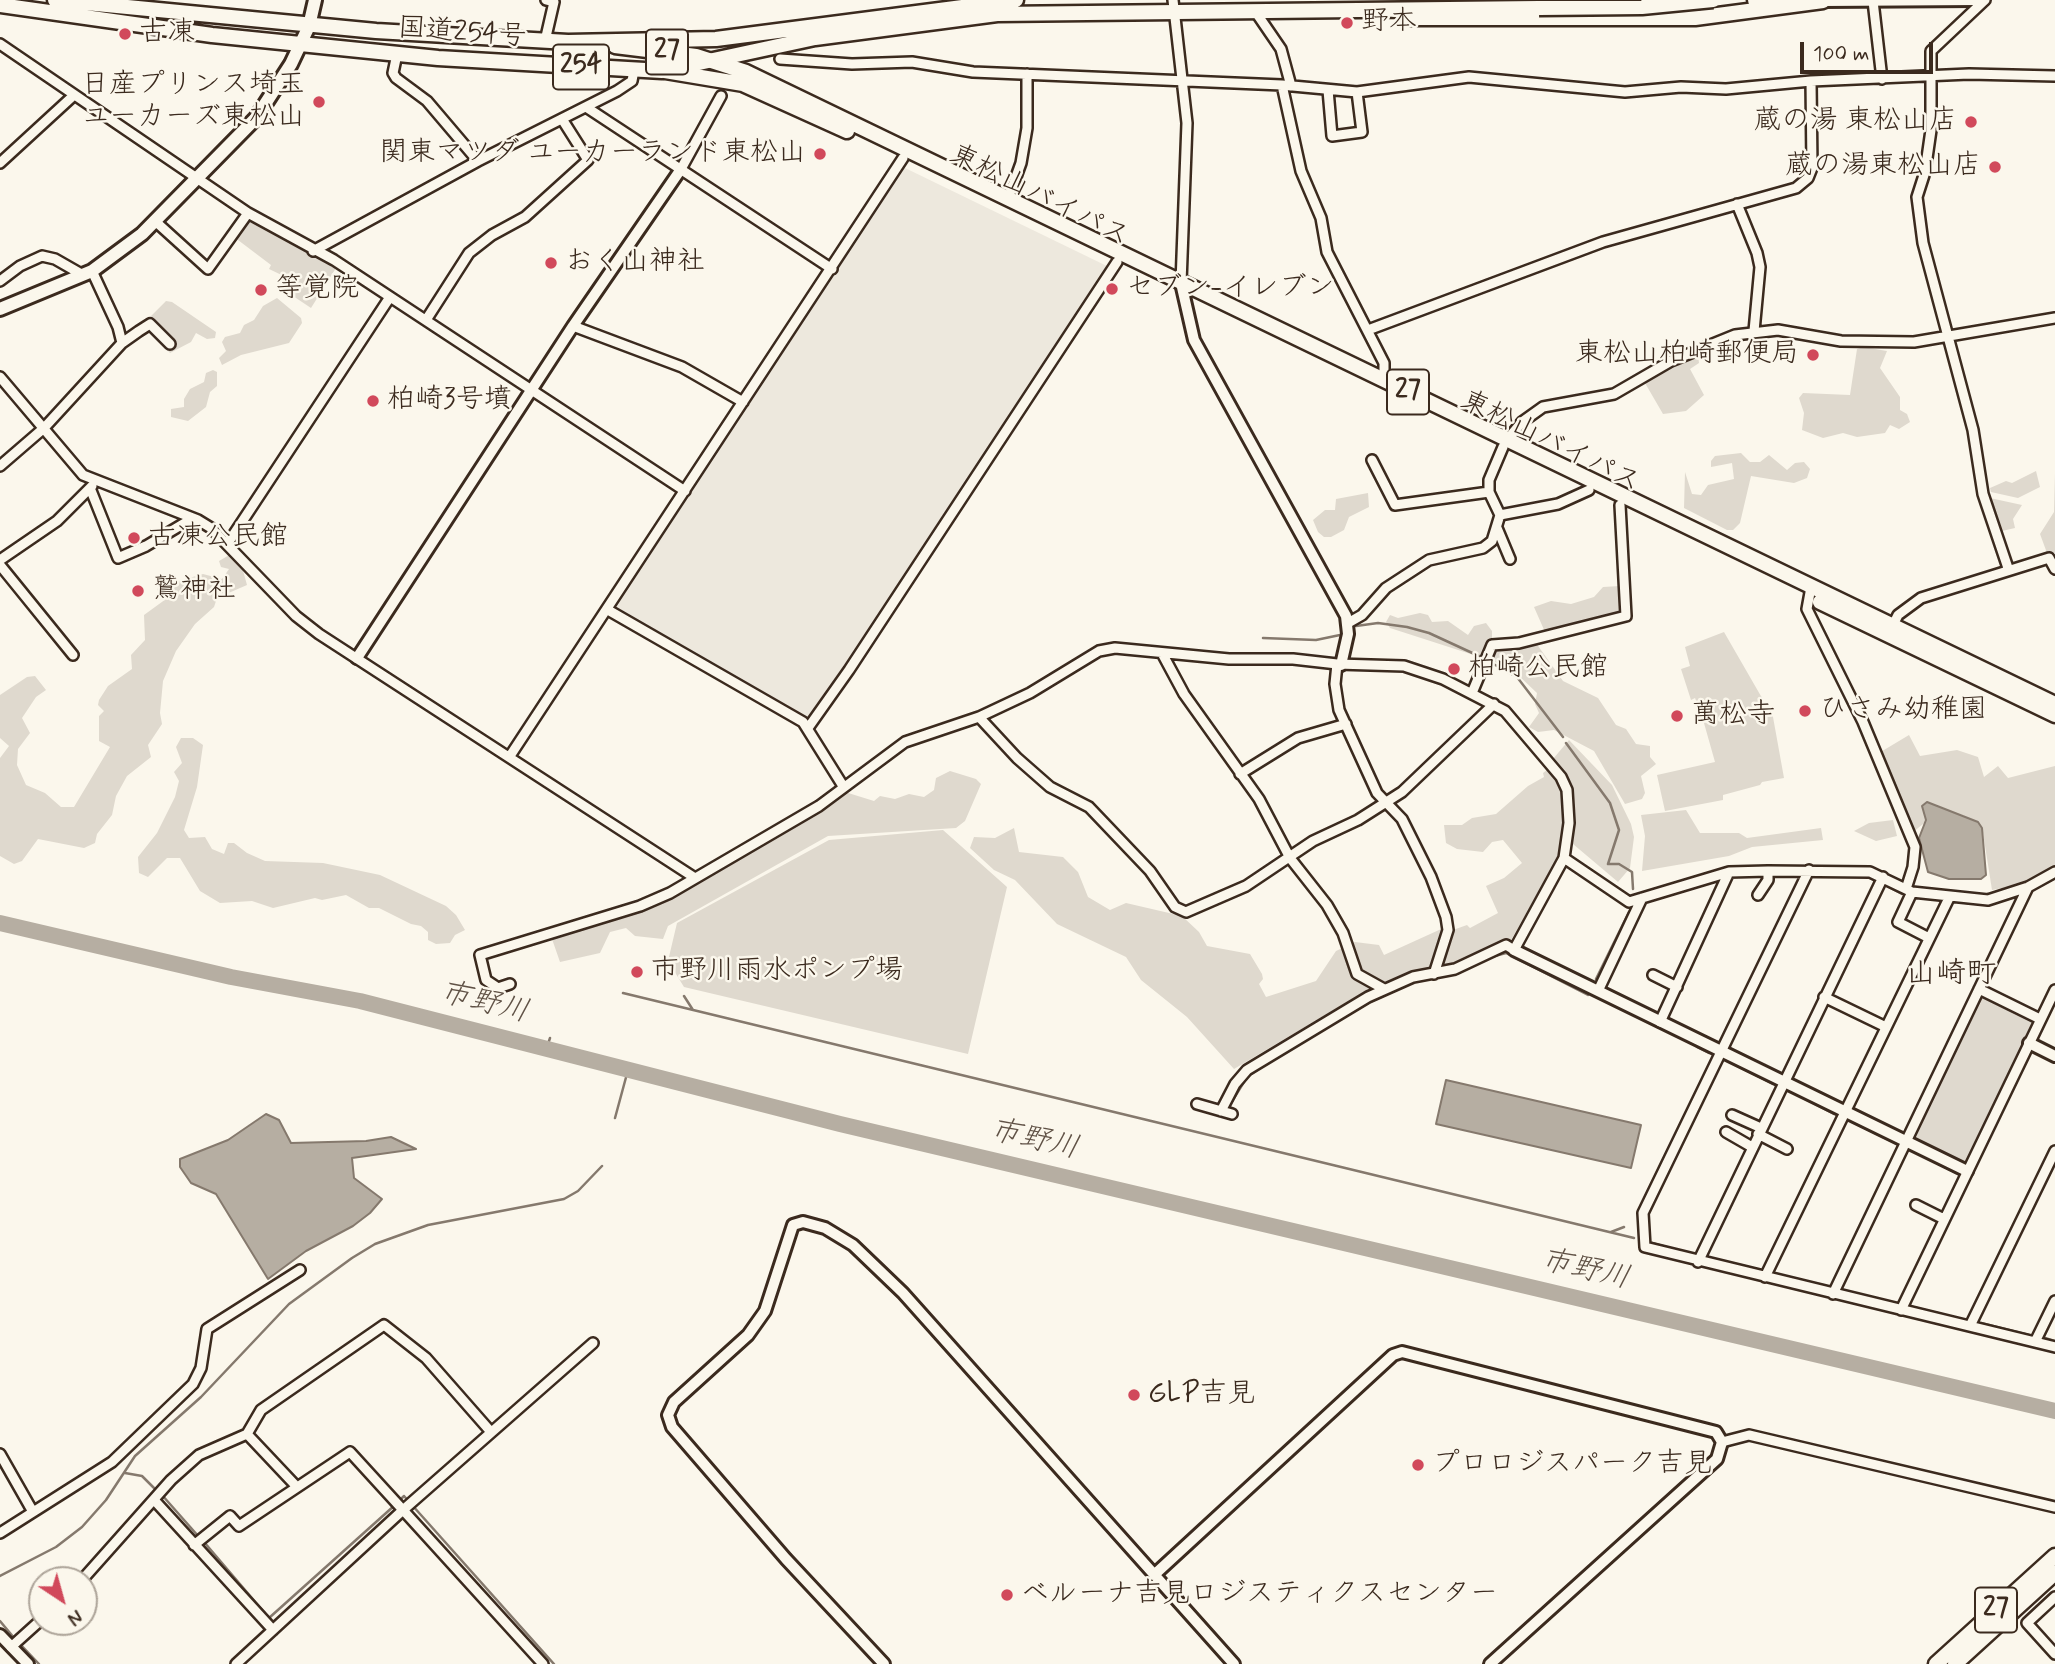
<!DOCTYPE html>
<meta charset="utf-8">
<style>
body{margin:0}
#map{position:relative;width:2055px;height:1664px;overflow:hidden;background:#fbf7ec;font-family:Mynerve,sans-serif}
canvas{display:block}
.north{position:absolute;left:28px;top:1566px;width:70px;height:70px;box-sizing:border-box;background:#fbf7ec;border:2px solid #aea59a;border-radius:50%;rotate:144deg;font-size:19px;font-weight:700;line-height:28px;text-align:center;color:#3b2a1e}
.north::after{content:'';display:block;margin:auto;width:24px;height:32px;background:#d1495b;clip-path:polygon(50% 0,100% 100%,50% 72%,0 100%)}
.scale{position:absolute;left:1800px;top:42px;width:133px;height:32px;box-sizing:border-box;border:4px solid #3b2a1e;border-top:0;padding-left:9px;font-size:21px;line-height:24px;white-space:nowrap;color:#3b2a1e;-webkit-text-stroke:5px #fbf7ec;paint-order:stroke}
</style>
<div id="map">
<canvas width="2055" height="1664"></canvas>
<div class="north">N</div>
<div class="scale">100 m</div>
</div>
<script>
const ctx = document.querySelector('canvas').getContext('2d');
ctx.lineJoin = 'round';
function paint(path, color) {
  ctx.fillStyle = color;
  ctx.fill(path, 'evenodd');
}
function shape(rows) {
  const path = new Path2D();
  for (const r of rows) {
    path.moveTo(r[0], r[1]);
    for (let i = 2; i < r.length; i += 2) path.lineTo(r[i], r[i + 1]);
  }
  return path;
}
function trace(path, color, width, dash) {
  ctx.strokeStyle = color;
  ctx.lineWidth = width;
  ctx.lineCap = dash ? 'butt' : 'round';
  ctx.setLineDash(dash || []);
  ctx.stroke(path);
}
function label(font, color, halo, rows, align = 'center') {
  ctx.font = font + ' Mynerve,"Klee One",sans-serif';
  ctx.lineWidth = 5;
  ctx.setLineDash([]);
  ctx.textBaseline = 'middle';
  ctx.strokeStyle = halo;
  ctx.fillStyle = color;
  for (const [text, x, y, turn = 0] of rows) {
    ctx.save();
    ctx.translate(x, y);
    ctx.rotate((+turn || 0) * Math.PI / 180);
    ctx.textAlign = isNaN(turn) ? turn : align;
    if (halo) ctx.strokeText(text, 0, 0);
    ctx.fillText(text, 0, 0);
    ctx.restore();
  }
}
paint(shape([
 [903,167,1111,268,810,720,613,608]
]), '#ede8dd');
paint(shape([
 [250,217,336,268,311,308,284,290,290,279,269,269,271,265,234,237],
 [277,298,301,318,302,323,289,343,241,355,222,365,219,358,226,351,222,342,225,337,240,333,244,325,254,320,263,306],
 [166,301,172,302,216,332,215,338,207,339,196,333,191,342,170,353,150,332,158,325,151,320,151,316],
 [1863,347,1887,351,1880,368,1900,397,1900,410,1907,414,1910,422,1899,429,1890,425,1885,433,1857,437,1843,433,1823,438,1802,430,1804,413,1799,398,1803,393,1850,395,1857,349],
 [1698,355,1699,363,1690,369,1704,395,1686,411,1663,414,1645,383],
 [213,370,217,372,217,386,210,392,206,407,188,421,171,417,171,409,184,407,184,399,190,389,204,382,206,373],
 [1741,453,1750,462,1760,462,1769,455,1787,470,1795,463,1804,462,1810,469,1807,478,1794,483,1751,476,1740,523,1733,530,1727,530,1684,508,1685,472,1692,494,1701,495,1708,485,1734,479,1732,463,1711,467,1711,461,1715,456],
 [2036,471,2040,487,2018,498,1991,492,1990,488,2006,481,2012,483],
 [2055,473,2055,553,2047,553,2040,534,2054,512],
 [1368,493,1369,507,1349,517,1344,530,1331,537,1324,537,1318,532,1313,520,1325,510,1335,510,1336,499],
 [1990,498,2022,505,2013,519,2015,528,2002,531],
 [231,554,242,567,247,585,217,598,214,607,195,624,176,651,163,681,160,713,162,724,148,745,151,757,127,776,116,796,112,815,97,834,95,843,84,848,38,839,22,861,14,864,0,856,0,758,9,746,0,738,0,695,27,677,35,676,46,690,36,697,22,718,30,733,18,749,17,765,26,785,45,793,61,807,74,807,110,747,99,741,99,716,104,711,98,705,99,700,108,686,132,669,131,655,145,640,144,615,166,599,157,590,158,587,203,574,222,579,229,569,221,567,219,561],
 [1620,586,1622,613,1545,632,1534,607,1551,601,1571,604,1594,597,1603,587],
 [1420,613,1428,615,1432,622,1448,621,1468,635,1474,626,1486,623,1492,631,1492,642,1483,658,1390,628,1386,622,1390,615,1398,618],
 [1724,632,1773,717,1784,778,1762,782,1760,785,1723,795,1723,800,1665,811,1657,775,1715,762,1702,716,1695,698,1691,700,1681,669,1690,666,1685,647],
 [1536,643,1563,681,1598,698,1616,725,1626,729,1636,744,1650,746,1650,757,1656,764,1641,776,1645,793,1642,799,1625,804,1594,751,1554,730,1538,732,1529,727,1539,713,1535,704,1537,693,1518,675,1488,658,1492,648],
 [1909,735,1920,756,1957,750,1978,757,1984,777,1998,766,2008,778,2055,766,2055,868,2024,884,1992,890,1983,833,1963,815,1937,813,1913,832,1879,753],
 [181,738,193,738,203,745,197,787,184,830,189,838,205,837,212,849,224,854,228,843,234,843,247,853,265,861,323,863,380,875,446,906,456,915,465,930,455,935,450,943,436,944,428,940,428,932,421,926,411,924,379,908,369,908,346,895,322,900,315,898,273,908,252,901,220,903,200,891,180,858,167,858,148,877,139,873,138,857,157,833,175,797,179,781,174,772,182,763,176,747],
 [1569,740,1612,785,1631,824,1634,837,1630,868,1618,882,1573,844,1574,798,1564,775,1553,759],
 [1547,770,1553,773,1564,790,1561,802,1566,818,1563,841,1559,856,1511,940,1453,966,1432,966,1374,986,1234,1069,1187,1017,1141,980,1126,957,1057,924,1015,880,994,870,970,848,974,837,995,838,1014,828,1019,852,1063,857,1078,872,1088,897,1110,910,1126,903,1182,916,1199,932,1207,946,1250,954,1262,974,1263,979,1259,984,1266,997,1316,981,1336,951,1355,942,1379,945,1384,955,1450,925,1453,930,1467,925,1470,928,1498,913,1486,886,1504,878,1522,863,1503,840,1492,842,1483,852,1457,849,1446,843,1444,825,1462,825,1472,818,1496,814,1528,786,1544,777,1543,773],
 [950,771,976,779,981,784,965,821,956,828,828,836,668,926,663,939,635,936,626,928,610,932,600,953,560,962,552,939,641,910,795,826,845,792,874,801,880,796,895,799,909,794,924,797,934,790,936,778],
 [1686,810,1700,833,1739,833,1747,838,1821,828,1823,840,1752,847,1729,856,1642,871,1645,836,1641,815],
 [1893,820,1897,836,1876,841,1854,831,1869,823],
 [943,830,1007,887,968,1054,684,987,668,961,677,923,829,840],
 [1982,996,2034,1021,1965,1163,1914,1138]
]), '#dfd9ce');
const water = shape([
 [1927,802,1978,822,1982,828,1986,875,1981,879,1949,879,1928,872,1919,838,1926,820,1922,806,1927,802],
 [1446,1080,1641,1125,1631,1168,1436,1124,1446,1080],
 [266,1114,279,1120,291,1143,366,1141,391,1137,416,1149,352,1158,354,1178,382,1199,370,1213,353,1226,306,1251,268,1279,216,1194,191,1183,180,1167,180,1159,228,1140,266,1114]
]);
paint(water, '#b6aea2');
trace(water, '#85796d', 2);
trace(shape([
 [1356,626,1378,623,1407,627,1429,633,1481,657],
 [1263,638,1316,640,1340,635],
 [1488,661,1517,677,1563,737],
 [1566,743,1610,803,1619,830,1608,864,1619,864,1632,872,1633,889],
 [1734,876,1747,876],
 [1858,876,1872,878],
 [1887,886,1902,894],
 [2033,890,2055,878],
 [1917,897,1937,899],
 [1650,900,1714,881],
 [1957,902,1988,905,2011,898],
 [1491,957,1506,953,1588,995],
 [1596,979,1629,912],
 [623,993,1634,1238],
 [684,996,693,1010],
 [1315,1034,1372,1001,1418,980],
 [2036,1040,2048,1016],
 [1720,1043,1728,1025],
 [1697,1047,1709,1053],
 [546,1050,550,1038],
 [1727,1061,1773,1084],
 [1788,1090,1834,1114],
 [1231,1103,1247,1077,1263,1066],
 [615,1118,628,1070],
 [1852,1122,1895,1143],
 [1911,1150,1956,1173],
 [1969,1179,2027,1059],
 [1639,1210,1711,1061],
 [1611,1232,1624,1227],
 [1652,1243,1688,1253],
 [1855,1294,1896,1303],
 [1909,1306,1965,1320],
 [1981,1323,2029,1335],
 [2045,1338,2055,1341],
 [125,1473,142,1476,157,1491],
 [162,1495,199,1537],
 [400,1500,404,1496,554,1664],
 [204,1542,269,1618,395,1505],
 [0,1576,56,1547,82,1527,106,1500,135,1456,201,1397,289,1304,352,1258,375,1244,428,1225,564,1199,578,1191,602,1166],
 [0,1621,15,1639],
 [20,1644,39,1664]
]), '#85796d', 2.5);
trace(shape([
 [0,923,231,977,360,1001,840,1124,2055,1411]
]), '#b6aea2', 16);
const minor = shape([
 [1173,0,1187,123,1181,283],
 [1985,0,1931,51,1931,130,1925,172,1917,197,1923,243,1973,430,1983,494,2008,568],
 [1873,1,1882,79],
 [1255,11,1281,49,1291,86],
 [545,41,554,2,546,0],
 [0,44,248,213,334,260,685,491],
 [397,54,393,73,396,78,427,101,478,161],
 [780,59,852,64,912,62,973,72,1282,85,1357,92,1469,77,1625,92,1681,87,1726,89,1811,81,1969,74,2055,76],
 [1282,85,1301,171,1321,218,1327,252,1384,363,1384,381],
 [1328,90,1332,136,1362,132,1357,92],
 [586,107,832,269],
 [0,163,73,96],
 [681,169,721,96],
 [1008,199,1021,163,1027,128,1027,74],
 [1737,204,1757,253,1760,267,1754,331],
 [155,221,208,269,248,213],
 [313,251,478,161,617,91,632,81,634,70],
 [92,271,118,327,122,343],
 [0,281,20,266,42,256,55,259,83,275],
 [426,320,469,253,492,235,525,217,588,160,562,119],
 [573,326,682,367,743,402],
 [1368,330,1603,242,1796,188,1808,178,1812,168,1811,81],
 [0,377,83,475,198,520,211,528,296,616,319,634,695,878],
 [1507,440,1522,422,1543,407,1614,394,1671,361,1735,335,1778,330,1841,341,1914,342,2055,318],
 [1372,460,1395,505,1489,492],
 [0,466,44,428,122,343,139,331,150,324,170,344],
 [90,488,118,558,146,546,193,518],
 [1500,515,1558,504,1589,490],
 [1497,528,1510,559],
 [228,543,390,297],
 [0,560,57,521,92,486],
 [0,565,73,655],
 [1811,587,1807,609,1863,722,1915,847,1913,867,1906,889],
 [608,610,803,722,843,786],
 [1348,623,1362,615,1386,588,1429,560,1483,548,1492,541,1500,515,1489,492,1489,480,1503,447],
 [1893,625,1898,615,1921,598,2049,558,2055,569],
 [1163,655,1184,694,1259,799,1290,858,1327,905,1343,933,1357,974,1384,989],
 [1337,664,1335,684,1339,710,1377,793,1402,819,1431,877,1446,917,1448,930,1434,974],
 [1472,693,1492,645,1519,643,1626,616,1620,505],
 [979,717,1017,758,1050,787,1089,807,1150,871,1175,907,1186,912,1246,886,1313,841,1358,820,1402,792,1494,704],
 [808,728,849,670,1117,262],
 [510,756,903,158],
 [1240,774,1298,738,1346,724],
 [1564,858,1629,902,1729,872,1768,871,1870,872,1912,892,1988,900,2028,887,2055,872],
 [1809,870,1643,1213,1645,1247,2055,1347],
 [1912,892,1898,922,1929,938],
 [1758,895,1768,880,1768,871],
 [1653,975,1677,987],
 [510,984,498,988,486,980,480,955,640,906,670,893,819,806,905,742,979,717,1030,693,1099,651,1115,648,1229,659,1293,659,1337,664,1404,666,1443,679,1505,711,1561,777,1567,790,1569,823,1564,858,1514,950,1506,945,1455,969,1413,977,1368,997,1247,1070,1235,1084,1221,1111],
 [1979,989,2040,1019],
 [1598,991,1642,898],
 [1824,997,1886,1027],
 [1660,1022,1729,872],
 [1197,1104,1232,1114],
 [1732,1115,1761,1128],
 [1726,1132,1752,1147],
 [1758,1134,1787,1149],
 [1916,1205,1944,1219],
 [1698,1262,1883,877],
 [1765,1277,1950,896],
 [1833,1294,2028,887],
 [1901,1310,2055,990],
 [1970,1326,2055,1151],
 [2035,1342,2055,1301],
 [247,1434,297,1487],
 [1722,1442,1749,1435,2055,1507],
 [0,1454,33,1512],
 [155,1501,273,1630],
 [0,1533,112,1462,193,1384,201,1368,207,1329,300,1270],
 [194,1545,230,1516,239,1526,350,1452,403,1510,593,1343],
 [82,1580,171,1480,199,1455,247,1434,261,1410,384,1325,426,1358,491,1432],
 [2055,1597,2027,1623,2055,1654],
 [11,1647,42,1619],
 [236,1664,403,1510,543,1664]
]);
const tertiary = shape([
 [1823,1,1977,0],
 [1181,283,1194,340,1346,616,1348,634,1341,665],
 [357,658,573,326,681,169],
 [1514,950,1967,1171],
 [2029,1043,2055,1056],
 [1154,1575,1393,1355,1402,1352,1716,1432,1722,1442,1717,1459,1490,1664],
 [0,1635,28,1664],
 [884,1664,786,1559,672,1427,668,1415,674,1402,748,1335,765,1311,793,1225,803,1222,825,1228,853,1245,903,1293,1234,1664]
]);
const secondary = shape([
 [0,309,92,271,142,234,256,118,291,64,309,26,315,0]
]);
const primary = shape([
 [615,46,696,56,746,72,2055,704],
 [665,71,743,84,847,131],
 [1820,602,2055,715],
 [1936,1664,2055,1556],
 [1955,1664,2055,1573]
]);
const trunk = shape([
 [55,0,376,31,568,42,716,39,1016,0],
 [1755,0,1787,1],
 [0,5,212,35,438,58,662,71,815,38,997,14,1539,8],
 [1406,18,1695,18,1823,1]
]);
trace(minor, '#3b2a1e', 14);
trace(tertiary, '#3b2a1e', 16);
trace(secondary, '#3b2a1e', 18);
trace(primary, '#3b2a1e', 19);
trace(trunk, '#3b2a1e', 19);
trace(minor, '#fbf7ec', 9);
trace(tertiary, '#fbf7ec', 10);
trace(secondary, '#fbf7ec', 12);
trace(primary, '#fbf7ec', 14);
trace(trunk, '#fbf7ec', 14);
const trunkBridge = shape([
 [1539,8,1642,7,1713,0]
]);
trace(trunkBridge, '#3b2a1e', 19, []);
trace(trunkBridge, '#fbf7ec', 14);
for (const [x, y, r, color] of [
 [1347,23,7,"#d1495b"],
 [125,34,7,"#d1495b"],
 [319,102,7,"#d1495b"],
 [1971,122,7,"#d1495b"],
 [820,154,7,"#d1495b"],
 [1995,167,7,"#d1495b"],
 [551,263,7,"#d1495b"],
 [1112,289,7,"#d1495b"],
 [261,290,7,"#d1495b"],
 [1813,355,7,"#d1495b"],
 [373,401,7,"#d1495b"],
 [134,538,7,"#d1495b"],
 [138,591,7,"#d1495b"],
 [1454,669,7,"#d1495b"],
 [1805,711,7,"#d1495b"],
 [1677,716,7,"#d1495b"],
 [637,972,7,"#d1495b"],
 [1134,1395,7,"#d1495b"],
 [1418,1465,7,"#d1495b"],
 [1007,1595,7,"#d1495b"]
]) {
  const dot = new Path2D();
  dot.arc(x, y, r, 0, 2 * Math.PI);
  ctx.fillStyle = color;
  ctx.fill(dot);
  trace(dot, '#fbf7ec', 2.5);
}
for (const [x, y, w] of [
 [667,52,42],
 [581,67,56],
 [1408,392,42],
 [1996,1610,42]
]) {
  const box = new Path2D();
  box.roundRect(x - w / 2, y - 22.5, w, 45, 5);
  ctx.fillStyle = '#fbf7ec';
  ctx.fill(box);
  trace(box, '#3b2a1e', 2);
}
label('bold 26px', '#3b2a1e', null, [
 ["27",667,52],
 ["254",581,67],
 ["27",1408,392],
 ["27",1996,1610]
]);
label('28px', '#3b2a1e', '#fbf7ec', [
 ["野本",1361,23],
 ["古凍",139,34],
 ["日産プリンス埼玉",305,86,"right"],
 ["ユーカーズ東松山",305,118,"right"],
 ["蔵の湯 東松山店",1957,122,"right"],
 ["関東マツダ ユーカーランド東松山",806,154,"right"],
 ["蔵の湯東松山店",1981,167,"right"],
 ["おく山神社",565,263],
 ["セブン-イレブン",1126,289],
 ["等覚院",275,290],
 ["東松山柏崎郵便局",1799,355,"right"],
 ["柏崎3号墳",387,401],
 ["古凍公民館",148,538],
 ["鷲神社",152,591],
 ["柏崎公民館",1468,669],
 ["ひさみ幼稚園",1819,711],
 ["萬松寺",1691,716],
 ["市野川雨水ポンプ場",651,972],
 ["GLP吉見",1148,1395],
 ["プロロジスパーク吉見",1432,1465],
 ["ベルーナ吉見ロジスティクスセンター",1021,1595]
], 'left');
label('28px', '#3b2a1e', '#fbf7ec', [
 ["国道254号",462,34,4],
 ["東松山バイパス",1039,197,26],
 ["東松山バイパス",1550,443,26]
]);
label('30px', '#3b2a1e', '#fbf7ec', [
 ["山崎町",1951,976]
]);
label('italic 30px', '#605246', '#fbf7ec', [
 ["市野川",484,1004,14],
 ["市野川",1034,1141,13],
 ["市野川",1585,1271,13]
]);
</script>
